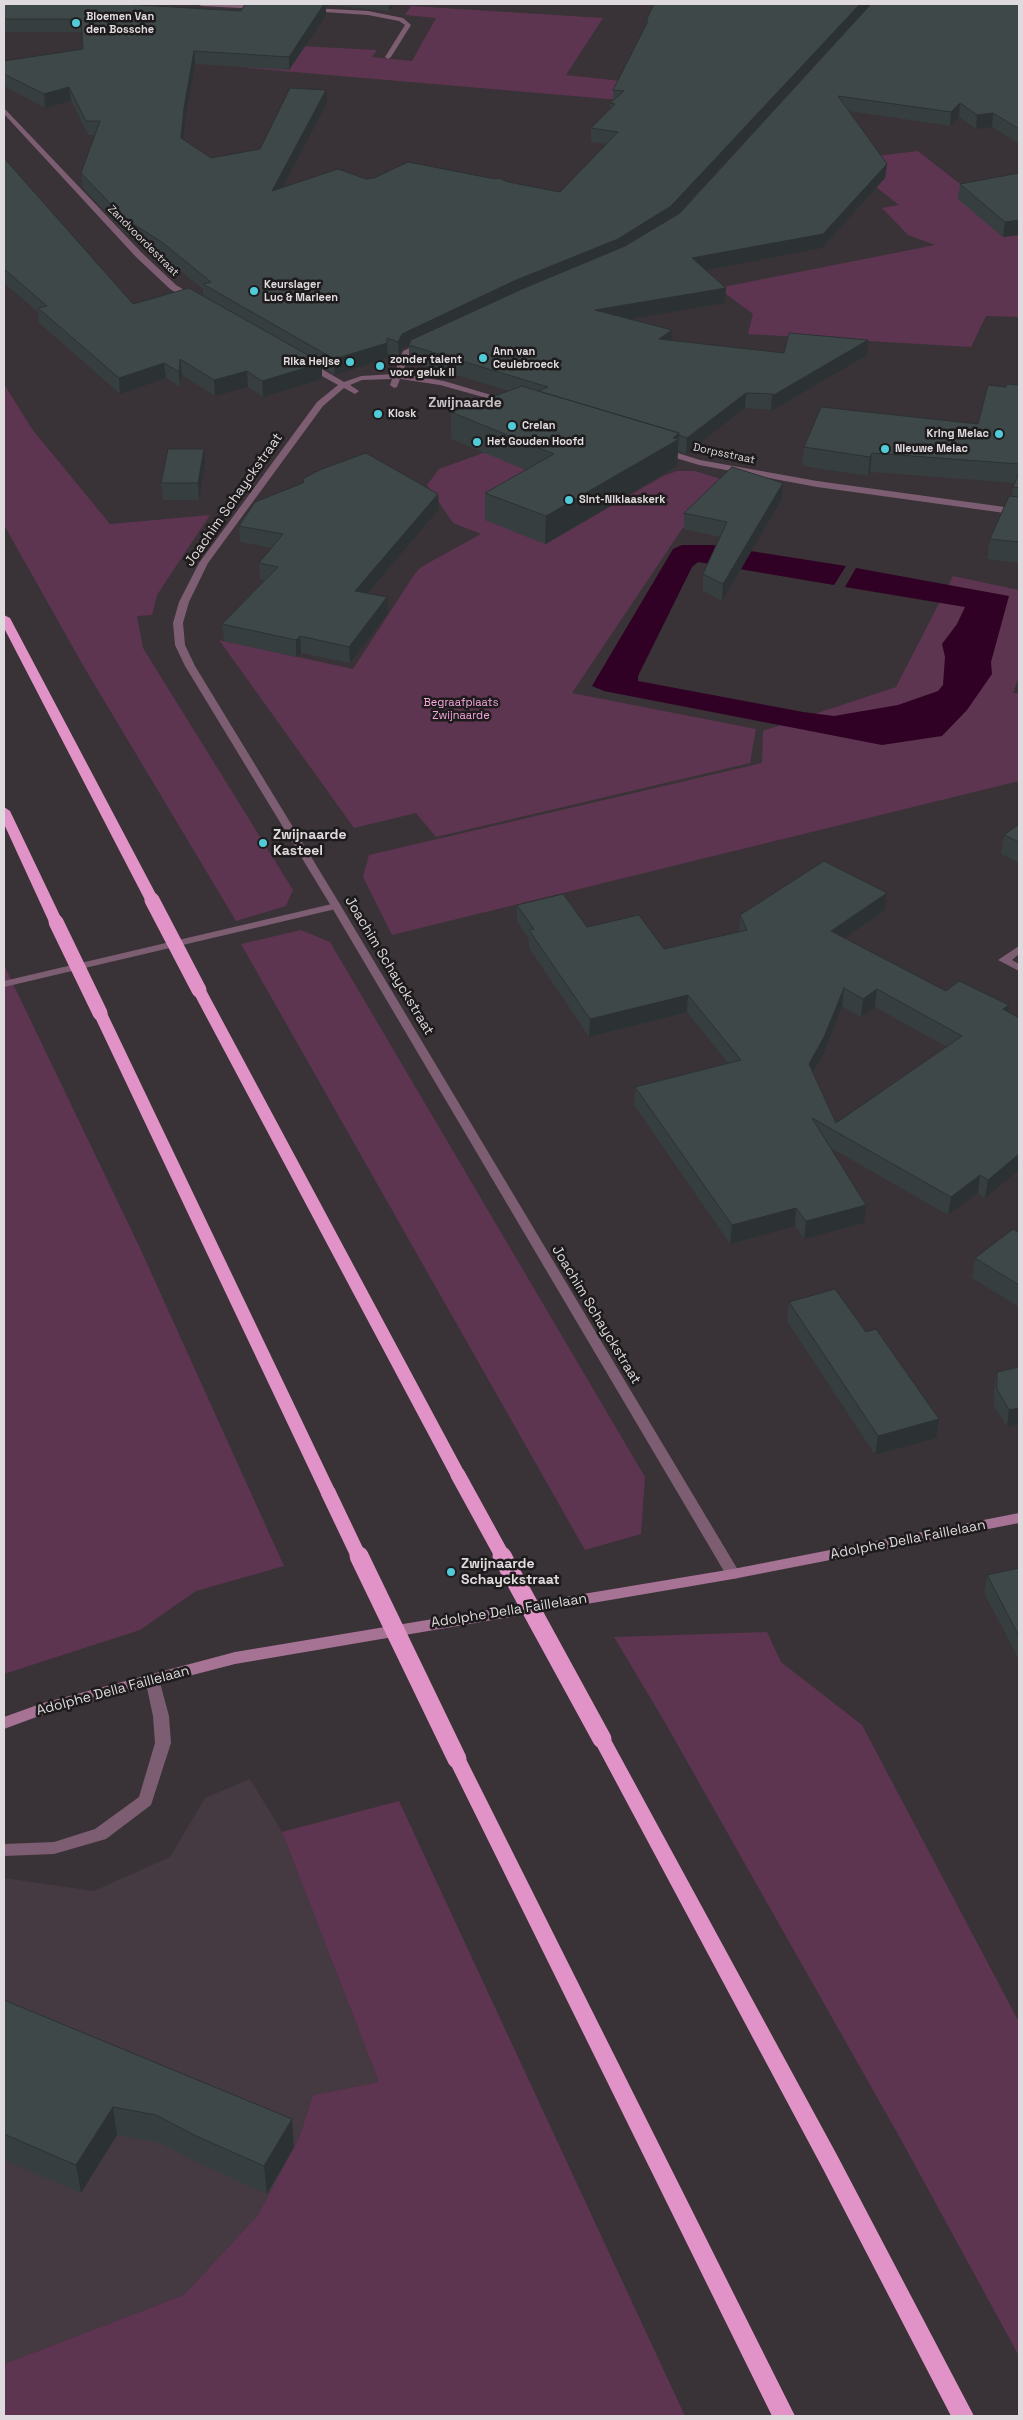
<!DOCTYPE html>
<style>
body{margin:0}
#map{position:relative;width:1023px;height:2420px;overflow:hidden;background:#393236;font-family:"Space Grotesk",sans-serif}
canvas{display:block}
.frame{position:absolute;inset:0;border:5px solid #dfdadd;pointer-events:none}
</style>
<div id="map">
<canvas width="1023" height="2420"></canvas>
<div class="frame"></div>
</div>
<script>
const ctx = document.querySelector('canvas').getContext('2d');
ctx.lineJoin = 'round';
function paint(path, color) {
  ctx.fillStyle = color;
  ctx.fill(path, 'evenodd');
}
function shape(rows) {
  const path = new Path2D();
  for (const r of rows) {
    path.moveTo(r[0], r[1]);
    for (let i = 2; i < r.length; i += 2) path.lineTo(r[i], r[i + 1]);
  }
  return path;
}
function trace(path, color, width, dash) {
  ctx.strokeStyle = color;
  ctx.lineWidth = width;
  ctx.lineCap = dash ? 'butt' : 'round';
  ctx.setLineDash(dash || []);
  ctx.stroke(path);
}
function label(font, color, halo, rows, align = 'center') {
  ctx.font = font + ' "Space Grotesk",sans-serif';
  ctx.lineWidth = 5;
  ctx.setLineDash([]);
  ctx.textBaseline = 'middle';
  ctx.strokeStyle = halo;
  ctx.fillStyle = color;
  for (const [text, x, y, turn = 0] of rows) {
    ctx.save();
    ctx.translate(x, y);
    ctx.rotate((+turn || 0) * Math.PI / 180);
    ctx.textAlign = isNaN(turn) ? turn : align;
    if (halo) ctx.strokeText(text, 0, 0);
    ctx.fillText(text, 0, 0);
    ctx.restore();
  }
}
paint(shape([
 [250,1779,282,1832,379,2082,313,2095,299,2138,258,2215,184,2295,4,2364,4,1878,94,1891,170,1857,205,1798]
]), '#463a42');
paint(shape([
 [411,6,603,18,566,75,631,82,620,100,247,68,262,44,377,50,372,57,412,61,436,18,405,15],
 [918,151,1019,230,1019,317,986,316,971,347,748,334,753,314,718,288,935,245,908,235,882,208,899,205,842,160],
 [4,384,32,429,110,524,210,515,157,595,152,615,137,616,143,648,293,890,286,906,236,921,84,667,4,525],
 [554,436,486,520,546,544,663,476,677,471,695,471,736,484,705,507,682,529,572,693,756,729,750,763,436,837,416,813,354,828,219,640,353,669,414,575,421,567,481,534,453,523,427,485,439,469,497,448],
 [953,576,1019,590,1019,677,1013,693,1019,693,1019,781,392,935,363,877,369,855,762,763,763,731,896,687],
 [301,930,330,942,645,1477,641,1534,585,1550,241,944],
 [4,965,140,1248,284,1566,196,1591,140,1630,4,1674],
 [767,1632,781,1662,862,1725,1019,2022,1019,2356,899,2136,663,1719,614,1637],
 [399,1801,685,2416,4,2416,4,2364,184,2295,258,2215,299,2138,313,2095,379,2082,282,1832]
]), '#5d3550');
paint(shape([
 [682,545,712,545,846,566,834,585,698,562,692,567,638,676,638,681,803,712,834,716,898,705,938,691,943,685,945,657,942,644,957,624,965,607,845,587,856,568,1009,596,991,662,992,674,967,710,942,736,882,745,604,691,592,686,673,549]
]), '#300025');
paint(shape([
 [198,4,235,4,261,5,264,7,261,9,201,6,198,4],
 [311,8,368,11,403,18,411,25,391,57,388,59,385,57,405,25,399,21,368,15,309,11,311,8],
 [336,903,341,906,340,908,4,987,4,981,336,903]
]), '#7d5d72');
paint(shape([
 [4,108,142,253,176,285,197,298,197,302,191,302,170,289,136,257,4,114,4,108],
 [423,342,427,344,410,354,402,374,444,381,508,400,508,404,440,385,400,379,397,387,394,388,390,385,392,379,362,380,350,385,359,391,355,394,344,388,323,406,208,563,189,602,183,623,185,645,195,666,341,906,738,1570,740,1574,738,1578,733,1579,728,1578,331,906,185,666,175,645,173,623,179,602,199,563,317,402,338,385,304,366,304,362,310,362,344,382,361,376,394,374,403,351,423,342],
 [662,448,700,460,817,481,1019,509,1019,515,817,487,699,465,659,453,658,451,662,448],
 [1019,946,1019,954,1012,960,1019,964,1019,971,998,960,1019,946],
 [152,1673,157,1675,159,1679,169,1716,171,1743,151,1805,106,1839,54,1854,4,1856,4,1844,54,1842,95,1829,139,1797,155,1743,153,1716,145,1679,147,1675,152,1673]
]), '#7d5d72');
paint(shape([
 [1019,1513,1019,1523,733,1579,235,1664,50,1712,4,1729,4,1717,43,1703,235,1652,733,1569,1019,1513]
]), '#a67395');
paint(shape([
 [4,615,10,618,159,900,157,903,147,903,145,900,4,628,4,615],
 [4,807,10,811,63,922,61,925,56,926,49,922,4,824,4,807],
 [199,986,206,990,466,1475,464,1479,458,1481,452,1479,450,1475,192,990,199,986],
 [100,1009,107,1013,336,1492,334,1496,328,1498,322,1496,320,1492,93,1013,100,1009],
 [602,1732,608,1734,837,2155,974,2416,951,2416,823,2169,593,1739,596,1734,602,1732],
 [457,1752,463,1754,466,1759,795,2416,772,2416,448,1759,451,1754,457,1752]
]), '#e193c8');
trace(shape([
 [152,900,199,990],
 [56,922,100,1013],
 [458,1475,503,1557],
 [328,1492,359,1557]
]), '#e193c8', 15);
trace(shape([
 [359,1556,457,1759],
 [502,1556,602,1739]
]), '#e193c8', 19);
paint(shape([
 [4,4,134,4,133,4,241,11,245,4,395,4,389,11,326,5,326,15,289,70,195,64,185,122,183,140,211,158,260,149,327,103,282,187,366,179,508,182,560,192,606,144,591,142,591,128,610,109,610,103,613,101,613,90,646,25,646,21,871,4,675,216,680,213,871,4,1019,4,1019,144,992,127,976,129,959,117,950,126,849,111,887,164,885,178,822,248,705,270,726,288,725,303,630,319,672,330,671,340,784,353,867,355,771,411,771,410,745,408,686,454,678,451,677,466,545,544,485,520,485,493,526,470,451,439,451,412,509,391,409,361,409,346,402,349,399,357,388,354,388,358,335,375,322,367,322,379,263,397,248,387,215,396,182,375,180,387,166,378,120,394,39,323,38,312,4,283,4,158,133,304,203,296,203,289,164,258,125,233,83,188,81,173,95,135,88,135,71,101,45,108,4,86,4,61,83,49,82,32,4,32],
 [1019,173,1019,235,1003,237,958,199,960,184],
 [1019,385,1019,563,987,559,990,539,1012,496,1013,487,1015,483,870,472,868,476,802,466,804,447,978,424,1006,387],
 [205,466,199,500,163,500,161,483],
 [783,483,782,499,722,601,703,591,703,574,720,537,684,529,684,513],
 [439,509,368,593,388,613,350,663,301,653,296,657,224,641,222,624,264,580,260,579,259,563,272,548,240,542,239,526],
 [1019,824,1019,863,1001,854,1004,835],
 [887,893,885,910,844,938,946,991,1008,1012,1019,1018,985,1198,978,1193,948,1215,831,1148,864,1223,804,1239,795,1226,730,1244,634,1105,635,1087,728,1063,687,1012,589,1037,529,948,529,939,517,922,517,905,587,927,664,949,739,932,740,915],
 [842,1006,861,1017,875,1007,947,1047,836,1123,813,1072,823,1055],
 [1019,1233,1019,1307,972,1278,975,1258],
 [789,1302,936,1438,875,1455,787,1321],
 [1019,1367,1007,1427,994,1406,994,1389,997,1372],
 [1019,1568,1019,1660,984,1593,987,1575],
 [4,2000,294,2147,267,2194,198,2163,160,2143,117,2135,81,2193,4,2160]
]), '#363e3f');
paint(shape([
 [324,4,326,4,326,15,289,70,289,57],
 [389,4,395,4,389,11],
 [860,4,871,4,671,221,617,253,514,296,402,349,399,357,398,342,402,334],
 [194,51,195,64,185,122,182,152,181,138,184,108],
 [69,87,71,101,45,108,44,94],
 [326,90,327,103,273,205,272,191],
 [960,103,959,117,950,126,951,112],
 [993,113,992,127,976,129,977,115],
 [887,164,885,178,822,248,691,273,692,258],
 [1019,220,1019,235,1003,237,1005,222],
 [726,288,725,303,595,325,595,310],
 [672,330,671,345,659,339],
 [868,340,867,355,771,411,772,396],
 [387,343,388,358,335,375,334,359],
 [180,359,182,375,180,387,179,372],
 [164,363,166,378,120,394,119,378],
 [322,363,322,379,263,397,262,381],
 [247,371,248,387,215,396,214,380],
 [746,393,745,408,686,454,687,438],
 [679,433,677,466,545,544,546,516,673,438],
 [204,449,205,466,199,500,198,483],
 [872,453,870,472,868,476,870,457],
 [783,483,782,499,722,601,723,584],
 [438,494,439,509,356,607,355,591],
 [387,597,388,613,350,663,349,647],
 [300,636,301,653,296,657,296,640],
 [887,893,885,910,829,949,831,931],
 [844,988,842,1006,823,1055,807,1082,809,1064],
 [877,989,875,1007,861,1017,863,999],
 [688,995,687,1012,589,1037,590,1019],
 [1009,1005,1006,1023,1003,1009],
 [1019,1154,1019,1170,985,1198,988,1180],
 [980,1175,978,1193,948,1215,951,1197],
 [866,1205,864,1223,804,1239,806,1221],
 [796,1208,795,1226,730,1244,732,1225],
 [1019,1408,1019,1424,1007,1427,1009,1410],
 [939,1419,936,1438,875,1455,878,1436],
 [113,2107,117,2135,81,2193,76,2165],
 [292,2119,294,2147,267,2194,264,2166]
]), '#2c3233');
const building = shape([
 [4,4,121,4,241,11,245,4,324,4,289,57,194,51,184,108,181,138,211,158,260,149,290,88,326,90,272,191,338,169,366,179,374,178,408,162,495,179,499,178,508,182,560,192,618,132,591,128,615,104,610,103,624,91,613,90,648,21,646,21,654,4,860,4,671,206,618,239,514,281,402,334,398,342,387,338,387,343,334,359,203,284,211,282,163,243,124,218,81,173,100,121,86,121,69,87,44,94,4,74,4,61,83,49,81,19,4,19,4,4],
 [871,4,1019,4,1019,129,993,113,977,115,960,103,951,112,838,96,887,164,823,234,692,258,726,288,595,310,672,330,659,339,784,353,789,333,868,340,772,396,773,394,746,393,687,438,679,435,679,433,538,391,548,387,409,345,411,340,522,289,625,246,680,213,871,4],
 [4,158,133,304,189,288,322,363,262,381,247,371,214,380,180,359,179,372,164,363,119,378,38,308,47,306,4,269,4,158],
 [1019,173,1019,220,1005,222,960,184,1019,173],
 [1007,384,1019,385,1019,464,872,453,870,457,804,447,821,407,978,424,988,385,1006,387,1007,384],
 [522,386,679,433,673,438,679,439,546,516,485,493,554,454,451,412,522,386],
 [168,449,204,449,198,483,161,483,168,449],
 [366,453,438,494,355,591,387,597,349,647,300,636,296,640,222,624,278,567,259,563,283,534,239,526,255,502,303,483,304,478,322,469,366,453],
 [732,467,783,483,723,584,703,574,727,522,684,513,732,467],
 [1019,473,1019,488,1013,487,1019,473],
 [1009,496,1019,497,1019,542,990,539,1009,496],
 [1019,824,1019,842,1004,835,1019,824],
 [824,861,887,893,831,931,946,991,959,981,1009,1005,1003,1009,1019,1018,1019,1154,988,1180,980,1175,951,1197,812,1118,866,1205,806,1221,796,1208,732,1225,635,1087,741,1060,688,995,590,1019,529,930,534,929,517,905,563,894,587,927,639,915,664,949,747,930,740,915,824,861],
 [844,988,863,999,877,989,962,1036,836,1123,809,1064,824,1037,844,988],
 [1013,1229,1019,1233,1019,1285,975,1258,1013,1229],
 [835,1289,866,1332,876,1329,939,1419,878,1436,789,1302,835,1289],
 [1019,1367,1019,1408,1009,1410,997,1389,997,1372,1019,1367],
 [1019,1568,1019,1636,987,1575,1019,1568],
 [4,2000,292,2119,264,2166,194,2135,156,2115,113,2107,76,2165,4,2134,4,2000]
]);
paint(building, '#3f4849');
trace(building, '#2c3233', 1);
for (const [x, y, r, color] of [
 [76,23,5,"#52cbd9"],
 [254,291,5,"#52cbd9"],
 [483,358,5,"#52cbd9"],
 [350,362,5,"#52cbd9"],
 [380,366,5,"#52cbd9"],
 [378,414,5,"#52cbd9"],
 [512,426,5,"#52cbd9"],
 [999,434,5,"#52cbd9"],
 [477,442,5,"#52cbd9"],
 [885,449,5,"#52cbd9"],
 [569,500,5,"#52cbd9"],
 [263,843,5,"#52cbd9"],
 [451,1572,5,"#52cbd9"]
]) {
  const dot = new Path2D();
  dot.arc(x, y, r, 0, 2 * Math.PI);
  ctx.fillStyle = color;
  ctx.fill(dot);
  trace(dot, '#1e1b1d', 2);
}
label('bold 11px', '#dfdadd', '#1e1b1d', [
 ["Bloemen Van",86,17],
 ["den Bossche",86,30],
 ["Keurslager",264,285],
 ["Luc & Marleen",264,298],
 ["Ann van",493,352],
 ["Ceulebroeck",493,365],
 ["zonder talent",390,360],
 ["voor geluk II",390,373],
 ["Rika Heijse",340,362,"right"],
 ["Kiosk",388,414],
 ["Crelan",522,426],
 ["Kring Melac",989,434,"right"],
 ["Het Gouden Hoofd",487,442],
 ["Nieuwe Melac",895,449],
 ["Sint-Niklaaskerk",579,500]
], 'left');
label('11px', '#dfdadd', '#1e1b1d', [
 ["Zandvoordestraat",143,241,45],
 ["Dorpsstraat",724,454,12]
]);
label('11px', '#f7a7dd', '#1e1b1d', [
 ["Begraafplaats",461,703],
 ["Zwijnaarde",461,716]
]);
label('bold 14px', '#c7bfc4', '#1e1b1d', [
 ["Zwijnaarde",465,403]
]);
label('14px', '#dfdadd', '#1e1b1d', [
 ["Joachim Schayckstraat",234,500,-55],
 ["Joachim Schayckstraat",389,966,59],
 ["Joachim Schayckstraat",596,1315,59],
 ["Adolphe Della Faillelaan",908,1540,-11],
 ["Adolphe Della Faillelaan",509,1611,-9],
 ["Adolphe Della Faillelaan",113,1691,-15]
]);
label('bold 14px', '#dfdadd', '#1e1b1d', [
 ["Zwijnaarde",273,835],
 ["Kasteel",273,851],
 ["Zwijnaarde",461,1564],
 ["Schayckstraat",461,1580]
], 'left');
</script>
